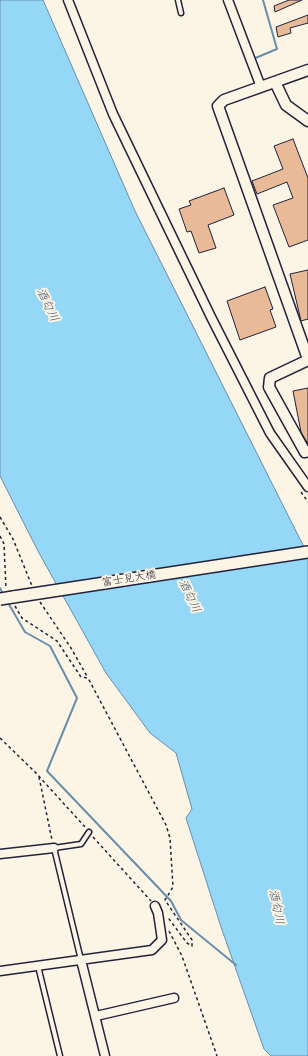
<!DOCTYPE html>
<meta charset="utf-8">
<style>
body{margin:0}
canvas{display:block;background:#fcf5e5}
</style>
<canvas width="308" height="1056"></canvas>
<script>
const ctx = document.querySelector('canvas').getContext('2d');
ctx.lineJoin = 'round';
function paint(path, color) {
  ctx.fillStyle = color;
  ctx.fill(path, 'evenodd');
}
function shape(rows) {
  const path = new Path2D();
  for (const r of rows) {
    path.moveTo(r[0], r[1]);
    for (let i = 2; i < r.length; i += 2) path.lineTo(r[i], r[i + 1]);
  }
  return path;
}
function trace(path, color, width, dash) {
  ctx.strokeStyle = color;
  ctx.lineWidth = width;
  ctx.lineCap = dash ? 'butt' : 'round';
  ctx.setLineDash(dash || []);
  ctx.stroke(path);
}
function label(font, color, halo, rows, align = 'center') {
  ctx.font = font + ' Pangolin,"Klee One",sans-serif';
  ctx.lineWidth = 4;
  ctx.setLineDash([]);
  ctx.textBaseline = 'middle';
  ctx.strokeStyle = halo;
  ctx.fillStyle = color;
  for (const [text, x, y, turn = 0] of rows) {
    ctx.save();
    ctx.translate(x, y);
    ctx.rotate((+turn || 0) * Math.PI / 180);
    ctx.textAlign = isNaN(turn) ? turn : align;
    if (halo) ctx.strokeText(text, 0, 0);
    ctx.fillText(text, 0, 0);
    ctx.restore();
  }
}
const water = shape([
 [0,0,43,0,135,211,308,555,308,1056,271,1056,264,1049,221,927,186,818,192,809,176,753,150,733,106,673,39,553,0,476,0,0]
]);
paint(water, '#95d7f6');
trace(water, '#678fab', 1);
trace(shape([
 [253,59,277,49,263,0],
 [0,588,3,594],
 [7,601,25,632,50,646,77,698,47,771,171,901,181,920,236,965]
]), '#678fab', 2);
const building = shape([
 [289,0,302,0,275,12,274,6,289,0],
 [308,15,308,23,290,28,291,33,278,37,276,27,308,15],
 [293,139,308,178,308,240,289,247,273,205,293,198,287,182,257,194,252,181,283,169,274,146,293,139],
 [224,188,234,215,208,225,216,248,199,253,191,231,187,232,179,209,191,205,189,201,224,188],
 [308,270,308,319,301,321,290,274,308,270],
 [265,287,273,309,270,310,276,327,240,340,227,301,265,287],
 [308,388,308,444,301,432,293,391,308,388]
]);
paint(building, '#e8ba98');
trace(building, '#22223b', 1);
const service = shape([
 [178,0,181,13],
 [81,960,54,848,81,844,89,832],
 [38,966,60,1056]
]);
const minor = shape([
 [68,0,113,114,211,317,270,433,308,487],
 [228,0,261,87],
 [0,854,54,848],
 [81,960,105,1056],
 [0,971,152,950,162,940,158,913,155,906],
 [96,1016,174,998]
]);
const tertiary = shape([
 [308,70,224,100,218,106,308,359],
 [275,82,286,105,308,121],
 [308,360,270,378,269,387,305,452,308,451]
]);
const secondary = shape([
 [13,597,308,552]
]);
trace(service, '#22223b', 7);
trace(minor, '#22223b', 11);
trace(tertiary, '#22223b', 13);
trace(secondary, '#22223b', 14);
trace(shape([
 [301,492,308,502],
 [0,517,13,539,32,586],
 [0,536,4,544,6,589],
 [40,602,71,648,88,678],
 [15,606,22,618,57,641,81,677,88,678,166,825,170,838,173,887,165,900,192,940,192,946,187,943,169,919,166,918],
 [0,738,35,772,86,828],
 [39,777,52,840],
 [93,837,151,901],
 [169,931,182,956,217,1056]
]), '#22223b', 1.5, [3, 3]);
trace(service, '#fcf5e5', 4);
trace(minor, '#fcf5e5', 8);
trace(tertiary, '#fcf5e5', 10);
trace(secondary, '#fcf5e5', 11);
const secondaryBridge = shape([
 [0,599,13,597]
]);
trace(secondaryBridge, '#22223b', 14, []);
trace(secondaryBridge, '#fcf5e5', 11);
label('11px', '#22223b', '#fcf5e5', [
 ["富士見大橋",129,579,-9]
]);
label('italic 12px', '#445873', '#fcf5e5', [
 ["酒匂川",47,305,64],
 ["酒匂川",189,596,64],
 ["酒匂川",276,907,78]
]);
</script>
